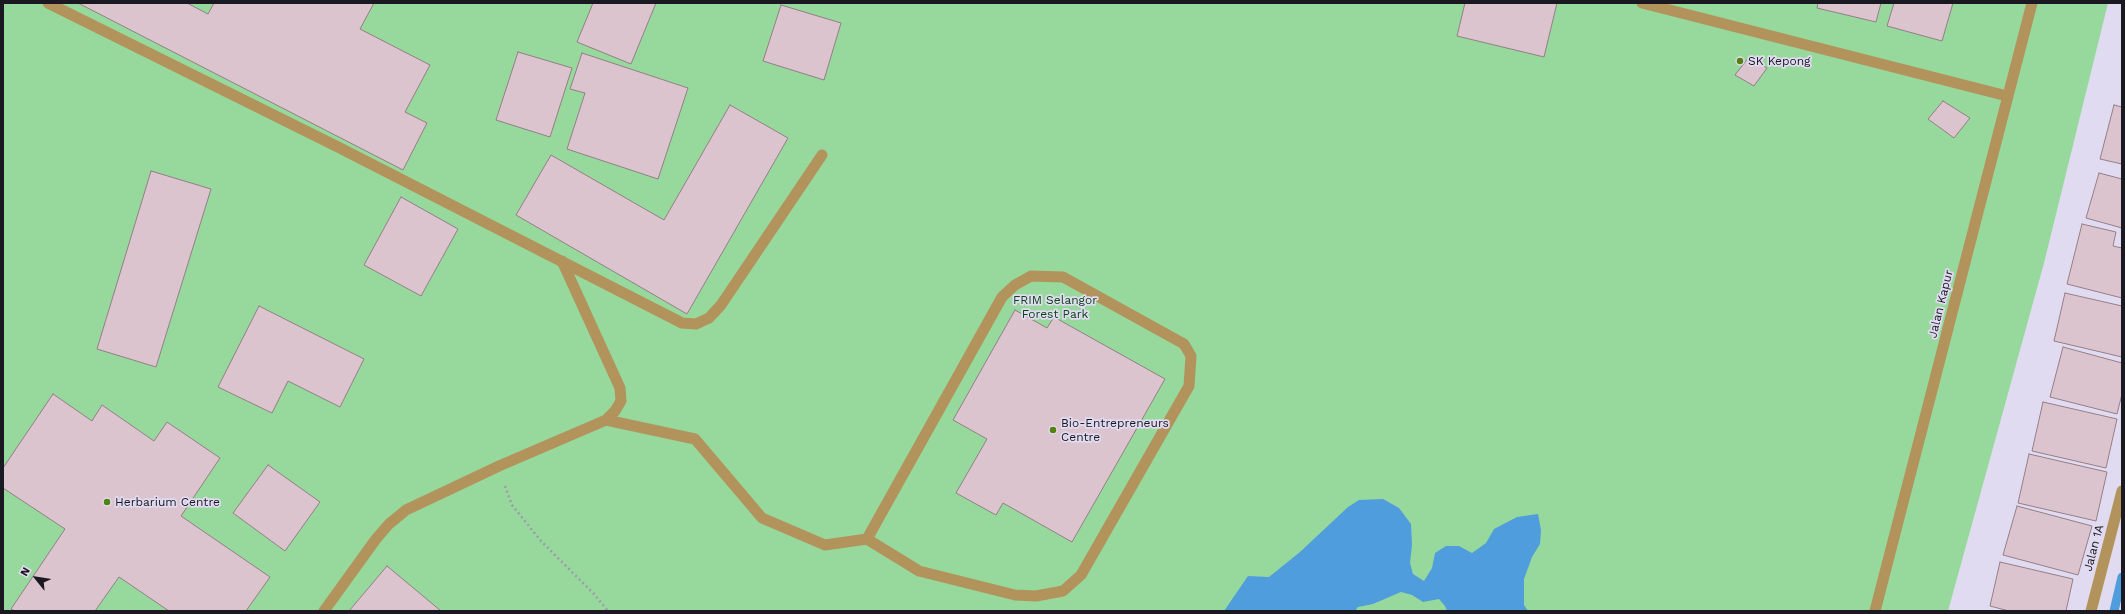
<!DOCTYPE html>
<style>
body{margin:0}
#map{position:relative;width:2125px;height:614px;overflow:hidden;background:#e1dbf1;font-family:"Work Sans",sans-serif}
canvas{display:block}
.frame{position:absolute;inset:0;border:4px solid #1a1820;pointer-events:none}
.north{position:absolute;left:16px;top:558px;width:40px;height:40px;-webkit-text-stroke:3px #e1dbf1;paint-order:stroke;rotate:300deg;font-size:11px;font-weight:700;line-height:16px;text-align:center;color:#1a1820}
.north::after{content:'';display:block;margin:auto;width:14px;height:18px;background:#1a1820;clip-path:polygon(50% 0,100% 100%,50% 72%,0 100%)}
</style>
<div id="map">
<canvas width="2125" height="614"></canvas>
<div class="frame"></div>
<div class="north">N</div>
</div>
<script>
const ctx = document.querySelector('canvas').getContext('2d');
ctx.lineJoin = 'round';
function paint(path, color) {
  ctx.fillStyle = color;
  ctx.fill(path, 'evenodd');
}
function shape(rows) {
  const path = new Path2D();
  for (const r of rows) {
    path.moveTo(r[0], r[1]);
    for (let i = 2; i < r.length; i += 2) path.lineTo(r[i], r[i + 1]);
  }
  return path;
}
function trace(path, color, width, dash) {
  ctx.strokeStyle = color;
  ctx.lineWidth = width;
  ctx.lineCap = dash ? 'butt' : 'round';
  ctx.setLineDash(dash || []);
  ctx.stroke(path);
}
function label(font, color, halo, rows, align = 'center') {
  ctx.font = font + ' "Work Sans",sans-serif';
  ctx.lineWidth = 3.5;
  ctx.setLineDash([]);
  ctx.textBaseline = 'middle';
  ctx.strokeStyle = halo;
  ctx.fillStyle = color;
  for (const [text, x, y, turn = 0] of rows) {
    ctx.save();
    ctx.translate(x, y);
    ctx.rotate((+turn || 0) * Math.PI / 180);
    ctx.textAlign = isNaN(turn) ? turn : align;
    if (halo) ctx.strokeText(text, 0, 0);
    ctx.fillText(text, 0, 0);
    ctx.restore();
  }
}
paint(shape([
 [3,3,2108,3,2044,263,1948,611,3,611]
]), '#97d99c');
paint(shape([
 [1383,499,1399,508,1411,524,1412,545,1410,563,1413,574,1424,581,1432,568,1435,553,1446,546,1459,546,1472,553,1486,543,1494,529,1517,517,1538,514,1541,530,1540,544,1532,557,1524,579,1524,605,1528,611,1447,611,1445,606,1439,599,1423,602,1412,595,1401,592,1373,604,1358,607,1355,611,1224,611,1248,576,1269,577,1300,552,1348,507,1359,500]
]), '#509ddd');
trace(shape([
 [2114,611,2122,577]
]), '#509ddd', 9);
const building = shape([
 [78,3,187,3,208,14,214,3,374,3,360,29,430,65,405,112,427,123,403,170,78,3],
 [593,3,656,3,631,64,577,42,593,3],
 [1465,3,1557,3,1544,57,1457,36,1465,3],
 [1818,3,1881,3,1876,22,1817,8,1818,3],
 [1894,3,1953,3,1942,41,1887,26,1894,3],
 [781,5,841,23,824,80,763,61,781,5],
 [518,52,572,68,550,137,496,120,518,52],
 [582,53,688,88,658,179,567,149,585,93,570,89,582,53],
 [1749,57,1767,68,1754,86,1735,75,1749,57],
 [1943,101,1970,118,1954,138,1928,119,1943,101],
 [730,105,788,138,687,314,516,215,551,155,664,220,730,105],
 [2114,105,2122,107,2122,164,2100,159,2114,105],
 [151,171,211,189,156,367,97,349,151,171],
 [2099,173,2122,179,2122,228,2086,218,2099,173],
 [401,197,458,229,421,296,364,265,401,197],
 [2082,224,2116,232,2113,246,2122,248,2122,298,2067,284,2082,224],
 [2065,293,2122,306,2122,357,2054,341,2065,293],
 [259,306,364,359,340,407,288,381,272,413,218,387,259,306],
 [1015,310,1047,328,1054,317,1165,379,1072,542,1003,503,996,515,956,493,987,439,953,420,1015,310],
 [2063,347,2122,363,2122,394,2117,414,2050,397,2063,347],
 [53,394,92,421,102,405,154,441,167,422,220,458,181,516,270,577,246,611,169,611,119,577,95,611,15,611,11,609,65,529,3,488,3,468,53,394],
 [2043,402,2117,419,2106,468,2032,451,2043,402],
 [2029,454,2107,472,2096,521,2018,503,2029,454],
 [268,465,320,502,285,551,233,513,268,465],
 [2017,506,2092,526,2078,575,2003,555,2017,506],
 [2000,562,2073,579,2066,611,2009,611,1990,606,2000,562],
 [387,566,441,611,349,611,387,566]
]);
paint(building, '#dbc4ce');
trace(building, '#947e87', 1);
trace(shape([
 [505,486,512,505,541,541,594,594,608,611]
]), '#9f9bac', 2.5, [2, 3]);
trace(shape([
 [48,3,338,147,682,323,696,324,709,318,721,305,822,155],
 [1642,3,2007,96],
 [606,420,695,439,762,518,825,545,867,539,919,571,1015,595,1036,596,1063,591,1081,575,1189,386,1191,356,1184,344,1063,277,1031,276,1015,285,1002,297,867,539],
 [324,611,376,539,389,524,406,510,499,466,606,420,615,411,621,401,620,388,562,261]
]), '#b3935c', 11);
trace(shape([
 [1875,611,2032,3],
 [2091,611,2122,491]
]), '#b3935c', 11);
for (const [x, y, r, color] of [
 [1740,61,4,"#54820e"],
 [1053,430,4,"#54820e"],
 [107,502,4,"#54820e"]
]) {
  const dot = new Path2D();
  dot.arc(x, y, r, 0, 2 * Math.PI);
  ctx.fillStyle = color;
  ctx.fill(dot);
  trace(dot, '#e1dbf1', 1.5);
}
label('12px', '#1a1820', '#e1dbf1', [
 ["SK Kepong",1748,61],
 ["Bio-Entrepreneurs",1061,423],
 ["Centre",1061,437],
 ["Herbarium Centre",115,502]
], 'left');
label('12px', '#0c4418', '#e1dbf1', [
 ["FRIM Selangor",1055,300],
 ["Forest Park",1055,314]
]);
label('12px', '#1a1820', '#e1dbf1', [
 ["Jalan Kapur",1941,304,-76],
 ["Jalan 1A",2094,548,-75]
]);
</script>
